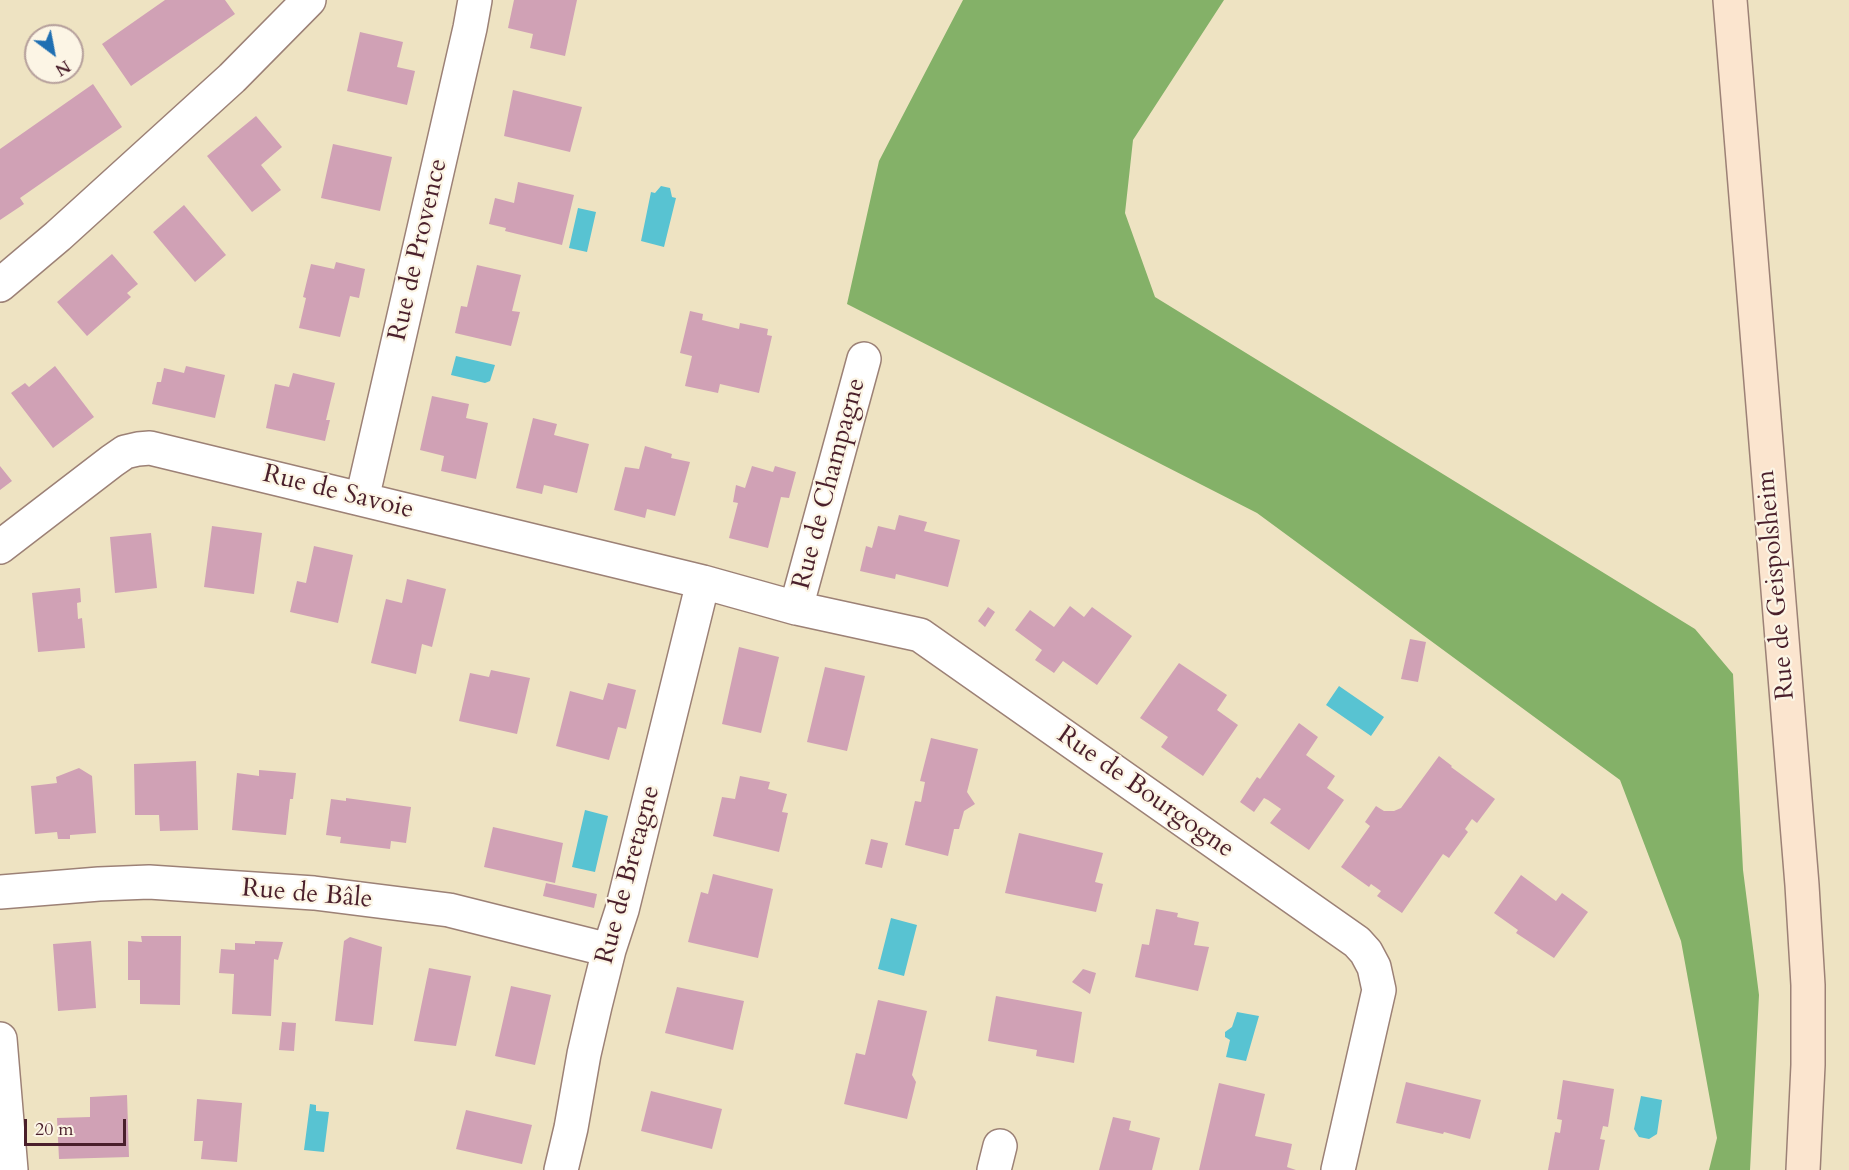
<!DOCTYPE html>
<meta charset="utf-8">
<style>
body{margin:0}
#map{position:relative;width:1849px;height:1170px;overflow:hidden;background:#eee3c2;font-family:Cardo,serif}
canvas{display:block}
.north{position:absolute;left:24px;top:24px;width:60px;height:60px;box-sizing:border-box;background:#fcf5e5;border:2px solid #b59f9b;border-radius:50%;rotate:148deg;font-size:16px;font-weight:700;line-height:24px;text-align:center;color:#4a1f2b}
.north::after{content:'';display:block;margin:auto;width:21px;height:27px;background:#1f6fb2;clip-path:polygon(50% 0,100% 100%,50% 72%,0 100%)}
.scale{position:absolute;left:24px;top:1119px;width:102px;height:27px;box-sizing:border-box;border:3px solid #4a1f2b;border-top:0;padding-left:8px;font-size:18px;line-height:21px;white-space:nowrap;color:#4a1f2b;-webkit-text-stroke:4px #fcf5e5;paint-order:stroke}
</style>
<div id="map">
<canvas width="1849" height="1170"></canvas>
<div class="north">N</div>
<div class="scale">20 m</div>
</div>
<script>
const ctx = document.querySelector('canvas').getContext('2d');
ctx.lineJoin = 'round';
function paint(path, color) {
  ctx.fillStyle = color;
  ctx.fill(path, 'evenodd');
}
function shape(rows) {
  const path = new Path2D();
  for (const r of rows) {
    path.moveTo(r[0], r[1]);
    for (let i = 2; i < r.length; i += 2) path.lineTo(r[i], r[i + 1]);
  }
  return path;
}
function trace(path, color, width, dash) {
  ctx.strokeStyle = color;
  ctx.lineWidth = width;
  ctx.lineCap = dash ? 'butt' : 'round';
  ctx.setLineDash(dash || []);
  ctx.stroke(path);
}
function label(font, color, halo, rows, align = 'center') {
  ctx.font = font + ' Cardo,serif';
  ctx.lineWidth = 4.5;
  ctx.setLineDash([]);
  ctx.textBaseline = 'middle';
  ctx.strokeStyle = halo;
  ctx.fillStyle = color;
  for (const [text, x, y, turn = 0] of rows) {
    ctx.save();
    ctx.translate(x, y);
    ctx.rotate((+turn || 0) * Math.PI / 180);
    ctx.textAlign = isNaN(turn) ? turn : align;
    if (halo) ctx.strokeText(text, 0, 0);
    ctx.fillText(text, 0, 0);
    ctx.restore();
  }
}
paint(shape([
 [963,0,1224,0,1133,140,1125,213,1155,297,1695,629,1733,674,1743,870,1759,995,1750,1170,1709,1170,1717,1138,1681,941,1620,780,1257,513,847,304,879,161]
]), '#84b168');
paint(shape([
 [661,186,670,188,672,197,676,198,664,247,641,241,651,192,655,193],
 [578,208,596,212,587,252,569,248],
 [456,356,495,365,490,381,485,383,451,375],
 [1339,686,1384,717,1371,736,1326,705],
 [585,810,608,816,595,872,572,867],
 [891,918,917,925,904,976,878,969],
 [1237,1012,1259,1016,1246,1061,1226,1057,1230,1040,1225,1037,1225,1032,1232,1027],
 [1641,1096,1662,1100,1657,1134,1649,1139,1639,1137,1634,1129],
 [310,1104,316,1105,316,1111,329,1112,324,1152,304,1150]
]), '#58c3d2');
paint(shape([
 [165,0,225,0,235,14,131,86,102,44],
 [514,0,577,0,565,56,530,48,533,34,508,28],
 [360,32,403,42,397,67,415,71,407,105,347,91],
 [93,84,122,127,20,198,24,204,0,220,0,149],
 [513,90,582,107,570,152,504,136],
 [256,116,282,147,261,165,281,190,252,212,207,156],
 [333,144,392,157,380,211,321,198],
 [518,182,574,195,562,245,505,231,506,228,489,224,495,198,514,203],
 [184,205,226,255,195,282,153,232],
 [112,254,138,284,127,293,131,297,87,336,57,302],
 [336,262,365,269,359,298,350,296,340,337,299,328,306,298,303,297,311,264,334,269],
 [477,265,521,275,512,311,520,312,511,346,455,333,461,306,467,307],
 [690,311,703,314,702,320,739,329,740,323,768,329,767,335,772,336,759,393,720,384,718,393,685,386,692,356,680,353],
 [55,366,94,417,53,448,11,393,25,383,29,387],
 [186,366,225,375,215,418,152,404,157,382,161,382,164,368,184,373],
 [293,373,335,383,326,420,330,420,325,441,266,428,275,384,289,387],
 [432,396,469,404,466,418,488,423,476,479,441,471,444,456,420,450],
 [533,418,557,424,554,435,589,444,577,493,544,485,542,494,516,488],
 [645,446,672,454,671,458,690,462,675,516,647,509,645,518,614,510,625,467,639,469],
 [0,466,12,481,0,490],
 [752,466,773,472,775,466,796,472,789,498,781,497,768,548,729,538,738,503,733,502,736,485,745,488],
 [899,515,927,522,924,531,960,540,948,587,896,574,895,579,860,571,866,546,872,548,878,526,895,530],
 [212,526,262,533,254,594,204,587],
 [151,533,157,588,115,593,110,537],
 [314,546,353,555,338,623,290,612,297,581,306,583],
 [407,579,446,589,432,647,422,644,416,674,371,663,386,599,402,603],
 [80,588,81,602,77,603,78,619,82,618,85,648,38,652,32,593],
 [1070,606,1084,617,1092,607,1132,636,1097,685,1063,661,1054,673,1035,660,1042,650,1015,630,1030,610,1054,627],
 [988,607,995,612,985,627,978,621],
 [1410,639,1426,642,1418,682,1401,679],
 [739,647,779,657,761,733,722,724],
 [1179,663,1227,695,1217,710,1238,725,1203,776,1161,747,1168,737,1140,718],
 [825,667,865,676,847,751,807,742],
 [491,670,530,678,517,734,459,721,470,673,489,677],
 [608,683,636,690,626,729,618,727,609,760,556,746,570,691,603,700],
 [1299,723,1318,737,1306,755,1335,776,1327,788,1344,800,1309,850,1270,823,1281,809,1268,800,1264,798,1254,812,1240,802,1257,777,1260,779],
 [931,738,978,749,967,792,975,804,964,811,959,829,954,829,948,856,905,845,915,801,921,802,925,782,920,781],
 [1439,756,1452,766,1451,767,1495,799,1477,823,1472,819,1465,829,1468,832,1449,858,1443,854,1402,913,1377,896,1381,891,1371,884,1369,887,1341,867,1370,826,1365,822,1376,806,1384,811,1394,811,1401,808],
 [196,761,198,830,160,831,159,815,135,815,134,764],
 [79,768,92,776,96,833,70,835,70,839,58,839,57,832,35,834,31,786,57,783,56,777],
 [259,770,296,773,293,799,290,799,286,835,232,830,237,773,259,776],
 [740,776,770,782,768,789,787,794,782,812,788,813,779,852,713,836,722,797,735,799],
 [346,798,411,807,406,843,391,841,390,849,340,843,341,837,326,835,331,799,346,801],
 [493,827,563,843,555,883,484,867],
 [1019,833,1103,853,1095,882,1103,884,1096,912,1005,893],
 [871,839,888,843,882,868,865,864],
 [713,874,773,889,758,958,688,942,701,892,708,894],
 [1521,875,1556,901,1562,893,1588,912,1554,958,1516,933,1518,930,1494,913],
 [546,883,597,894,594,908,543,896],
 [1156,909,1178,913,1177,917,1199,922,1194,945,1209,947,1198,991,1135,977,1142,944,1149,945],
 [141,936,181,936,180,1005,140,1004,140,980,128,980,128,941,142,942],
 [350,937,382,947,373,1025,335,1021,344,941],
 [91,941,96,1008,58,1011,53,944],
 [255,941,283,942,278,960,274,959,271,1016,232,1014,234,974,219,973,221,949,235,950,235,943,255,944],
 [429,968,471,976,456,1046,414,1041],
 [1083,969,1096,973,1090,994,1072,982],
 [511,986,551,995,535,1065,495,1056],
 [677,987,744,1001,733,1050,665,1033],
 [996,996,1082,1012,1074,1063,1036,1056,1037,1050,988,1041],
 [878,1000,927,1011,912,1075,916,1082,907,1119,844,1104,856,1053,865,1055],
 [282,1022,296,1023,294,1051,279,1050],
 [1563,1080,1614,1089,1608,1127,1603,1126,1600,1139,1605,1140,1599,1170,1548,1170,1555,1132,1560,1133,1562,1120,1557,1119],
 [1406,1082,1481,1100,1470,1139,1444,1132,1443,1134,1396,1123],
 [1219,1083,1265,1094,1255,1136,1292,1144,1287,1167,1296,1170,1199,1170],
 [651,1091,722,1109,712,1149,641,1131],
 [127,1095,129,1157,59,1159,57,1118,90,1117,90,1097],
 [197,1099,242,1103,237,1162,201,1159,203,1141,194,1141],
 [466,1110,532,1125,522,1164,456,1149],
 [1113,1117,1131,1121,1129,1130,1160,1138,1152,1170,1099,1170]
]), '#d0a1b5');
const street = shape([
 [0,285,58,236,232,78,309,0],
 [362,499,470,28,475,0],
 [0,547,112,461,125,452,138,449,150,448,703,582,796,608,920,635,1357,942,1366,952,1374,967,1379,990,1338,1170],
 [796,608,864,359],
 [0,892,99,884,149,882,314,893,449,910,609,950],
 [0,1039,11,1170],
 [561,1170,571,1128,584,1054,595,1006,609,950,622,910,703,582],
 [994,1170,1000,1146]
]);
const secondary = shape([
 [1730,0,1802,885,1808,985,1808,1065,1803,1170]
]);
trace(street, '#9c8176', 36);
trace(secondary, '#9c8176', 36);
trace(street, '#fff', 33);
trace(secondary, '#fbe5cf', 33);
label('26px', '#4a1f2b', '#fcf5e5', [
 ["Rue de Provence",419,250,-77],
 ["Rue de Champagne",830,484,-75],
 ["Rue de Savoie",338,493,14],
 ["Rue de Geispolsheim",1777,585,-95],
 ["Rue de Bourgogne",1145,793,35],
 ["Rue de Bretagne",629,875,-75],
 ["Rue de Bâle",307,895,5]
]);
</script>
